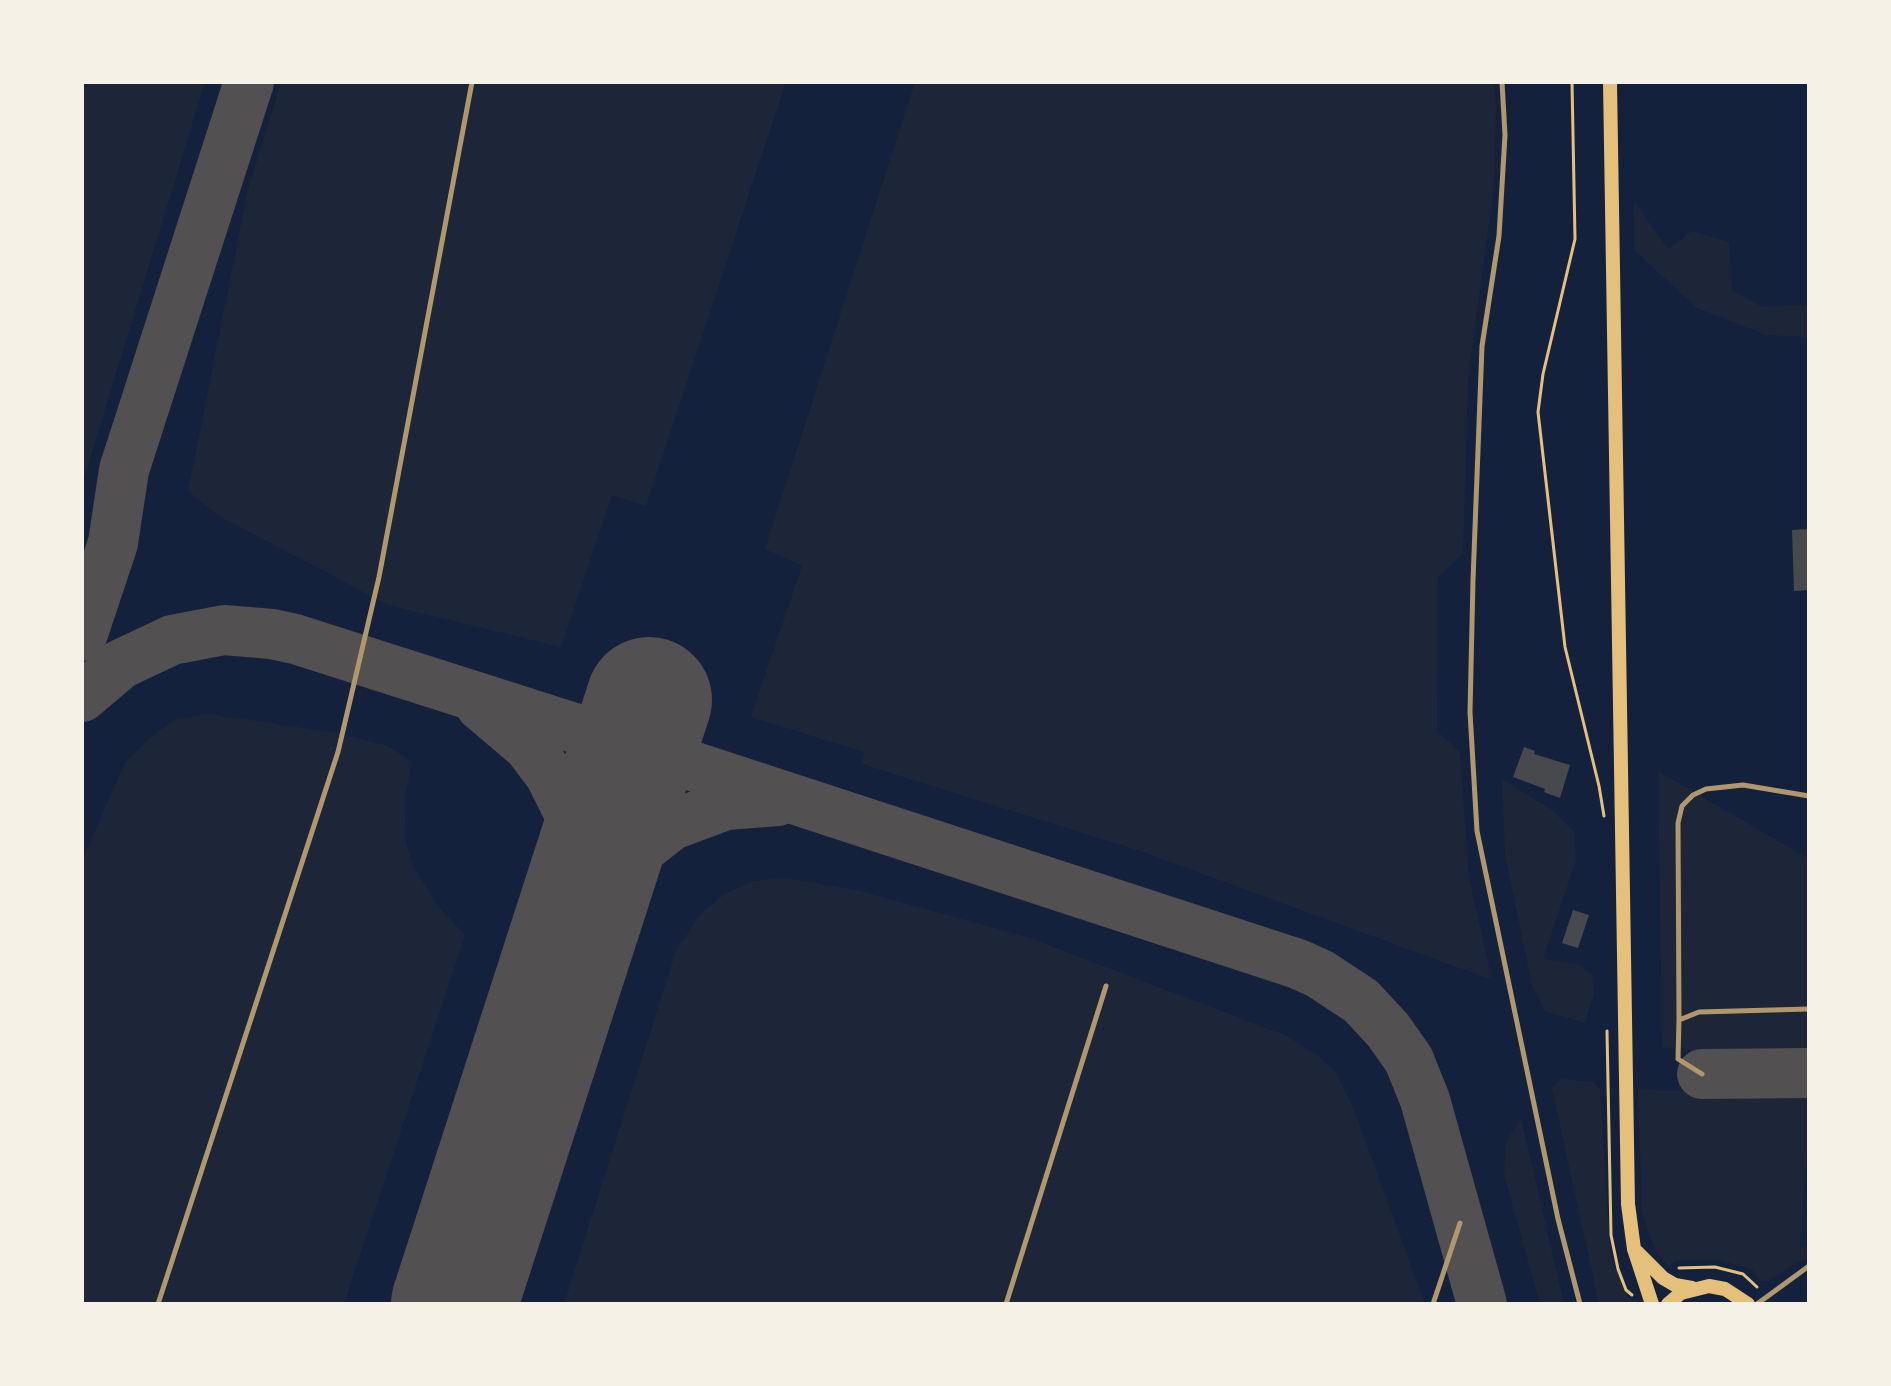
<!DOCTYPE html>
<style>
body{margin:0}
#map{position:relative;width:1891px;height:1386px;overflow:hidden;background:#14213d;font-family:Inter,sans-serif}
canvas{display:block}
.frame{position:absolute;inset:0;border:84px solid #f6f1e7;pointer-events:none}
</style>
<div id="map">
<canvas width="1891" height="1386"></canvas>
<div class="frame"></div>
</div>
<script>
const ctx = document.querySelector('canvas').getContext('2d');
ctx.lineJoin = 'round';
function paint(path, color) {
  ctx.fillStyle = color;
  ctx.fill(path, 'evenodd');
}
function shape(rows) {
  const path = new Path2D();
  for (const r of rows) {
    path.moveTo(r[0], r[1]);
    for (let i = 2; i < r.length; i += 2) path.lineTo(r[i], r[i + 1]);
  }
  return path;
}
function trace(path, color, width, dash) {
  ctx.strokeStyle = color;
  ctx.lineWidth = width;
  ctx.lineCap = dash ? 'butt' : 'round';
  ctx.setLineDash(dash || []);
  ctx.stroke(path);
}
paint(shape([
 [82,82,205,82,82,485],
 [281,82,786,82,646,506,612,495,561,647,388,605,219,516,188,491,247,194],
 [915,82,1494,82,1496,109,1494,185,1468,379,1463,554,1438,577,1437,731,1460,752,1469,878,1492,980,1143,852,862,764,864,752,751,717,802,566,765,549],
 [1634,201,1668,249,1692,231,1729,242,1732,290,1762,307,1809,305,1809,337,1766,335,1697,308,1634,250],
 [210,714,337,733,388,746,412,762,406,793,405,824,406,843,412,863,436,904,465,935,344,1304,82,1304,82,860,125,763,152,736,175,719],
 [1658,771,1809,859,1809,1053,1721,1054,1662,1047],
 [1502,779,1552,810,1574,832,1576,860,1543,959,1577,964,1592,974,1594,993,1585,1023,1545,1011,1532,985,1505,855],
 [786,878,856,890,1027,937,1285,1035,1317,1055,1335,1071,1354,1110,1425,1304,564,1304,676,951,702,912,726,893,753,881],
 [1560,1079,1594,1082,1600,1090,1610,1251,1627,1297,1636,1300,1645,1298,1646,1304,1599,1304,1552,1088],
 [1638,1088,1662,1091,1809,1090,1809,1127,1800,1247,1809,1248,1809,1258,1797,1262,1769,1281,1760,1281,1752,1269,1717,1260,1677,1260,1669,1266,1658,1255,1648,1232,1642,1210],
 [1521,1118,1564,1304,1540,1304,1504,1175,1506,1142]
]), '#1d2539');
trace(shape([
 [82,636,113,543,124,470,249,82],
 [82,697,121,664,172,640,224,630,272,634,295,639,634,747,1298,964,1320,974,1361,1001,1388,1030,1409,1060,1425,1100,1482,1304],
 [481,706,528,746,550,775,568,811,580,859,581,888,577,925],
 [577,925,622,864,672,825,726,805,778,801],
 [1702,1074,1809,1073]
]), '#525050', 50);
trace(shape([
 [454,1304,649,700]
]), '#525050', 126);
paint(shape([
 [1809,529,1809,590,1794,591,1792,530],
 [1524,747,1535,751,1534,754,1570,765,1560,798,1544,792,1545,789,1513,777],
 [1573,910,1589,915,1578,948,1562,943]
]), '#48494c');
trace(shape([
 [1572,82,1575,239,1543,374,1538,412,1565,647,1599,786,1604,816],
 [1607,1031,1611,1235,1618,1269,1626,1290,1632,1295],
 [1679,1268,1715,1267,1743,1274,1757,1287]
]), '#e5c07b', 3);
trace(shape([
 [1502,82,1505,135,1499,236,1482,346,1473,580,1470,712,1477,831,1558,1219,1580,1304],
 [1679,1020,1678,823,1682,806,1693,795,1706,789,1743,785,1809,796],
 [1702,1074,1678,1059,1679,1020,1699,1012,1809,1009],
 [158,1304,338,752,379,577,472,82],
 [1006,1304,1106,986],
 [1433,1304,1460,1223],
 [1757,1304,1809,1266]
]), '#b1986c', 5);
trace(shape([
 [1610,82,1628,1204,1634,1249,1652,1304],
 [1637,1252,1663,1278,1675,1285,1692,1288],
 [1668,1304,1681,1293,1709,1286,1725,1289,1748,1304]
]), '#e5c07b', 14);
</script>
